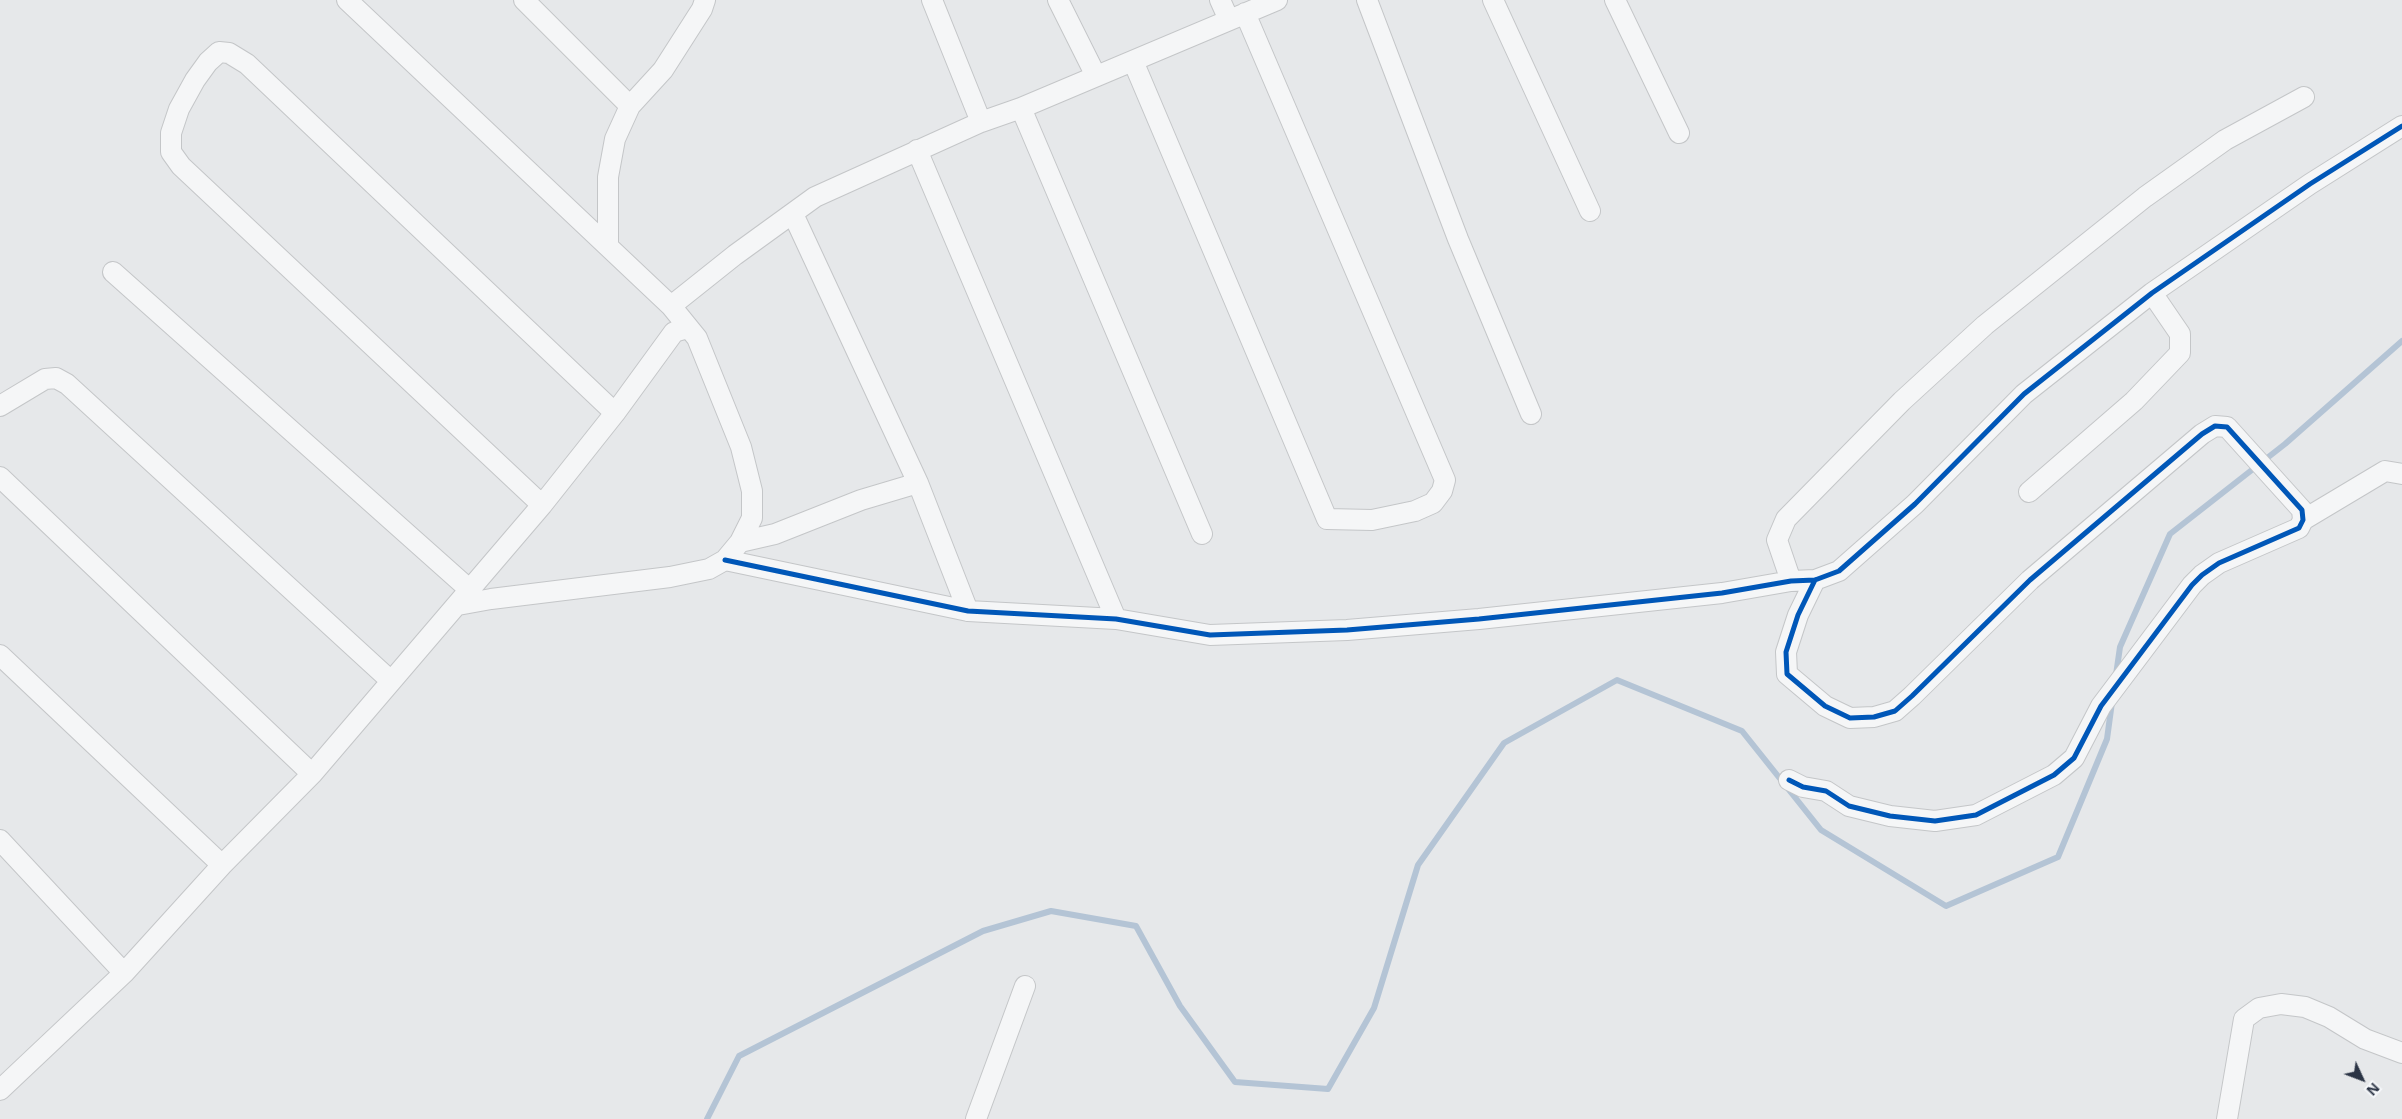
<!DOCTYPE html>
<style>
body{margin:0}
#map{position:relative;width:2402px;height:1119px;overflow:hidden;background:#e6e8ea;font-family:"Noto Sans",sans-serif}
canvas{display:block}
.north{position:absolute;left:2337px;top:1054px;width:50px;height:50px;-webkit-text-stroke:4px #f4f6f9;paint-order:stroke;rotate:133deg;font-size:14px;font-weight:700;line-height:20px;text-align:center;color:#2b3445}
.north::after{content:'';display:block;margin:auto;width:18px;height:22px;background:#2b3445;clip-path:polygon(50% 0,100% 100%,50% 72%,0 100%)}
</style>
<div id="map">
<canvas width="2402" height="1119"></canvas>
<div class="north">N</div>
</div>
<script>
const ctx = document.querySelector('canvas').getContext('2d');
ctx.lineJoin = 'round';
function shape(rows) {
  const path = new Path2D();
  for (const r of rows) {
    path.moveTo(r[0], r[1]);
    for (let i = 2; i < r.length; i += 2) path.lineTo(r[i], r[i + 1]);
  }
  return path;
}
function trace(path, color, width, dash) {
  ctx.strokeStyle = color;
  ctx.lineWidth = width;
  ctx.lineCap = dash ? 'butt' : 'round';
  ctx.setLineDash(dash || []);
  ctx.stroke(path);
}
trace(shape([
 [2116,675,2120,647,2170,534,2285,444,2402,341],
 [707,1119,739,1056,983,931,1051,911,1136,926,1180,1006,1235,1082,1328,1089,1374,1008,1418,865,1504,743,1617,680,1742,731,1821,830,1946,906,2058,857,2107,739,2112,702]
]), '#b4c4d5', 6);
const minor = shape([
 [347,0,671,306,697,338,741,447,752,491,752,518,740,542,725,560,709,569,670,577,491,599,458,605],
 [524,0,630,106],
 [932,0,981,122],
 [1058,0,1096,76],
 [1220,0,1229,20],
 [1367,0,1458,239,1531,414],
 [1493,0,1590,211],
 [1615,0,1679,133],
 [1133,61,1327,519,1372,520,1415,511,1433,503,1442,491,1445,480,1245,13],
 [1021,108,1202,534],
 [917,150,1116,619],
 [793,214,918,483,968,611],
 [608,246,608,177,615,139,630,106,663,70,702,9,705,0],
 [113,272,470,590],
 [671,306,735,255,815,197,981,122,1021,108,1277,0],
 [0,406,45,379,56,378,67,384,391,681],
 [0,477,312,774],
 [2029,492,2134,401,2180,353,2180,334,2152,293],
 [542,505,181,166,171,152,171,133,179,109,195,80,208,62,219,52,229,53,247,64,615,413],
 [2303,520,2385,471,2402,474],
 [740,542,775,534,861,500,918,483],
 [725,560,968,611,1116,619,1210,635,1347,630,1479,619,1722,593,1791,581,1815,580,1839,571,1915,504,2024,394,2152,293,2310,184,2402,126],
 [1791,581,1777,540,1786,519,1902,401,1985,325,2145,197,2225,140,2304,97],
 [0,655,222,865],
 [1789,780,1803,787,1826,791,1849,806,1890,816,1935,821,1976,815,2054,775,2074,758,2101,706,2192,585,2202,575,2219,563,2299,528,2303,520,2302,510,2227,427,2215,426,2202,434,2030,580,1912,696,1895,711,1874,717,1850,718,1825,706,1787,674,1786,652,1798,615,1815,580],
 [0,840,124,973],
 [0,1090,124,973,222,865,312,774,542,505,615,413,674,332,688,328],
 [976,1119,1025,986],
 [2227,1119,2244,1019,2259,1008,2281,1004,2305,1007,2329,1017,2365,1039,2402,1053]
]);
trace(minor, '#c4c6c8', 22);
trace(minor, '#f5f6f7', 20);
trace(shape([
 [725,560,968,611,1116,619,1210,635,1347,630,1479,619,1722,593,1791,581,1815,580,1839,571,1915,504,2024,394,2152,293,2310,184,2402,126],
 [1789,780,1803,787,1826,791,1849,806,1890,816,1935,821,1976,815,2054,775,2074,758,2101,706,2192,585,2202,575,2219,563,2299,528,2303,520,2302,510,2227,427,2215,426,2202,434,2030,580,1912,696,1895,711,1874,717,1850,718,1825,706,1787,674,1786,652,1798,615,1815,580]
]), '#0057b8', 5);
</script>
